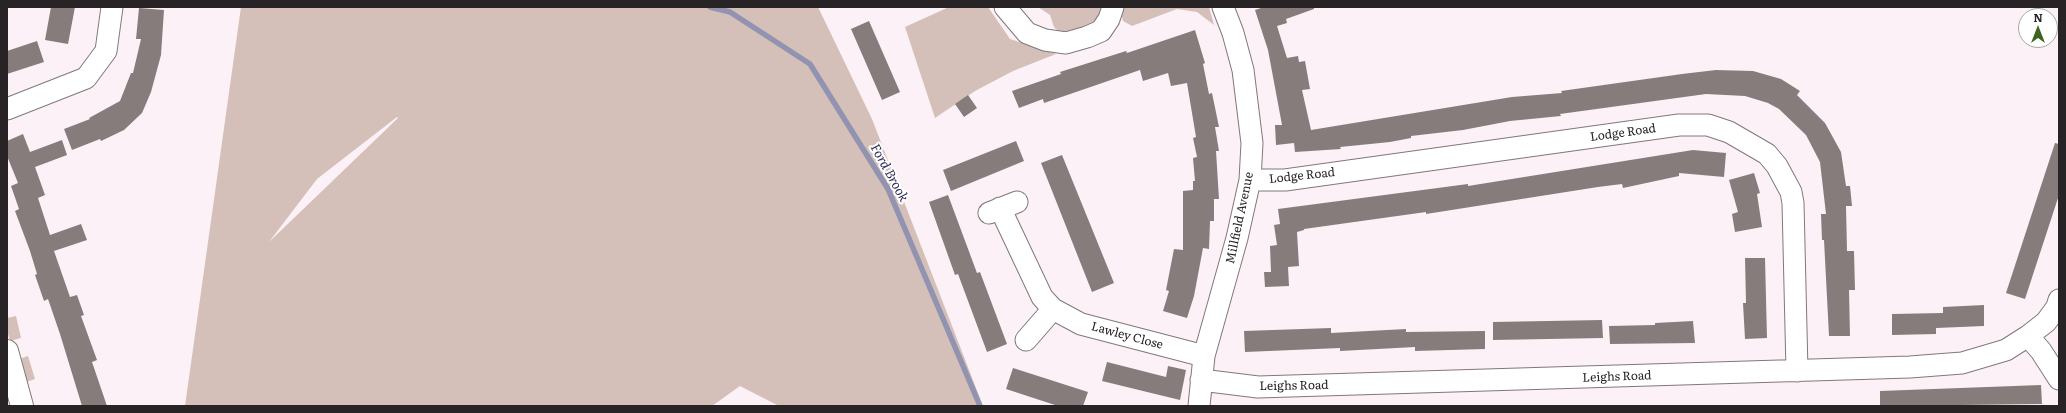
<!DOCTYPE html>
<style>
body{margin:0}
#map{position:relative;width:2066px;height:413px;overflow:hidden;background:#fbf1f7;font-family:Literata,serif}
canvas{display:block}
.frame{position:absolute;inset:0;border:8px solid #282426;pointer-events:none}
.north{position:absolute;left:2018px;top:8px;width:40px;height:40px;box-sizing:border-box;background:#fff;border:1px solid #a9a7a8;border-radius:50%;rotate:0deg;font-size:11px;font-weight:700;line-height:16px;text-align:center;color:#282426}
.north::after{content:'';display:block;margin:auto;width:14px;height:18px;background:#3b641f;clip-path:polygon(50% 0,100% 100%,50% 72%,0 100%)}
</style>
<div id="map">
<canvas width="2066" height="413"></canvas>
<div class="frame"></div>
<div class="north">N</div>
</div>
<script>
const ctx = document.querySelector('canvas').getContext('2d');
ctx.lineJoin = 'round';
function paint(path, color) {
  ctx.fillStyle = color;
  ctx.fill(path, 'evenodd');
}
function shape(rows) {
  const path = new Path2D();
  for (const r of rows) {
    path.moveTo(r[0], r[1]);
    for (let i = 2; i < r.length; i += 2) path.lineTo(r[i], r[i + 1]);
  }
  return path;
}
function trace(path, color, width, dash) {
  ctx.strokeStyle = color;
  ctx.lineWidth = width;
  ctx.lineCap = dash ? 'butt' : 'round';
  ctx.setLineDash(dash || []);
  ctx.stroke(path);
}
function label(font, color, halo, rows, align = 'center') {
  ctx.font = font + ' Literata,serif';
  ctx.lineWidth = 4;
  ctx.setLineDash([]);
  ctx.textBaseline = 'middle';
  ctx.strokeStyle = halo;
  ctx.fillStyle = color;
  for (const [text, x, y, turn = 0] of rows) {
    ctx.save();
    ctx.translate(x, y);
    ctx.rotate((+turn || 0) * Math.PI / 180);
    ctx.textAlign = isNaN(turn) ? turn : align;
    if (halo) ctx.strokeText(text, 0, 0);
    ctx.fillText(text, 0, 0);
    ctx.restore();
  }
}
paint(shape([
 [241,7,818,7,872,119,983,406,779,406,740,386,712,406,185,406],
 [397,117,398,118,269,242,317,179],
 [949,7,988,7,1010,39,1056,54,1013,71,975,91,935,118,905,27],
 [1038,7,1100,7,1101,14,1098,22,1074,32,1060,33,1054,27,1050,15],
 [1125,7,1209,7,1214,25,1197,12,1177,9,1132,26,1123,21,1121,13],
 [16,316,21,338,10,341,7,330,7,318],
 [28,356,35,379,23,383,16,360]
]), '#d4c0b8');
trace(shape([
 [710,7,730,12,810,64,888,189,980,406]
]), '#9193b0', 5.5);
paint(shape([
 [51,7,75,7,68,44,45,40],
 [1264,7,1314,7,1314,9,1286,19,1287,23,1277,26,1287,58,1298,56,1299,62,1305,61,1310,89,1302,90,1311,130,1512,97,1562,93,1561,91,1682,74,1716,70,1753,71,1781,79,1800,91,1797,95,1825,123,1841,152,1846,186,1850,186,1852,206,1846,206,1847,251,1854,251,1855,290,1849,290,1850,336,1829,336,1824,240,1822,240,1821,214,1826,214,1820,162,1806,135,1779,109,1768,103,1745,96,1706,94,1560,114,1561,116,1510,121,1463,130,1411,136,1411,138,1390,142,1340,147,1341,149,1295,152,1294,143,1276,145,1275,125,1282,125,1268,50,1255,10],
 [139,8,164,10,161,55,151,92,142,113,124,130,101,141,100,139,72,150,64,129,90,119,89,118,120,101,131,73,133,73,141,39,136,39],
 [869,21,900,92,882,100,851,29],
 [1195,30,1205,63,1203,64,1209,94,1212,93,1219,127,1215,127,1219,151,1216,151,1219,199,1214,199,1214,221,1210,221,1209,249,1203,248,1194,296,1187,318,1163,311,1169,291,1166,290,1174,249,1183,250,1183,191,1193,190,1193,181,1195,181,1193,158,1197,157,1193,138,1196,137,1187,83,1171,86,1168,73,1143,81,1140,70,1044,103,1043,99,1019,108,1012,91,1061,74,1060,72,1126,51,1127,53],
 [37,41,44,62,7,74,7,51],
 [968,95,977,108,964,117,955,104],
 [23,134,30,152,62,140,67,155,35,167,45,195,38,198,50,235,81,224,87,240,54,251,70,297,77,295,84,315,81,316,97,360,92,362,107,406,82,406,60,334,48,299,44,301,35,275,37,274,30,251,15,211,19,209,11,186,18,183,7,156,7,141],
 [1016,141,1024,161,951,191,943,170],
 [2055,143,2059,144,2059,195,2025,299,2006,293],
 [1693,150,1726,153,1724,177,1679,173,1679,176,1623,188,1622,184,1598,187,1426,214,1426,212,1304,229,1304,230,1297,232,1299,266,1288,267,1289,286,1265,287,1264,272,1271,272,1270,246,1277,245,1274,225,1280,224,1278,209,1468,184,1468,186],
 [1062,155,1114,283,1092,292,1041,163],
 [1754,173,1760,193,1757,194,1762,227,1735,232,1732,214,1738,212,1729,180],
 [948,195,977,273,980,272,1007,344,987,352,958,274,955,275,929,202],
 [1745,258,1765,258,1767,338,1745,339,1743,303,1746,303],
 [1984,305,1984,326,1936,328,1936,334,1892,335,1892,314,1943,313,1943,307],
 [1602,320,1603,338,1493,340,1493,322],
 [1693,321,1695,343,1610,344,1609,326,1655,325,1655,323],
 [1331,328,1331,333,1406,329,1406,332,1485,331,1485,349,1415,351,1415,347,1340,351,1340,348,1245,352,1244,331],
 [1107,362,1166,377,1168,366,1186,370,1180,400,1102,381],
 [1013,368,1088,392,1083,406,1058,406,1006,389],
 [2041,385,2042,404,1880,406,1880,391]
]), '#877c7c');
const minor = shape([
 [1005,7,1027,33,1045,40,1066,43,1087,37,1101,31,1109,19,1113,7],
 [7,109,86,78,106,51,112,7],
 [1250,180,1285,180,1679,125,1708,125,1729,132,1767,154,1777,166,1791,192,1793,203,1797,371],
 [1000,208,1042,297,1053,309,1081,324,1204,356],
 [989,213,1017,202],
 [2028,336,2041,351,2059,379],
 [1026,340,1053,309],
 [1201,380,1258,387,1910,367,1962,363,2006,350,2028,336,2046,322,2057,307,2059,300],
 [1199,406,1204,356,1237,238,1250,180,1252,143,1243,70,1233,33,1223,7]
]);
const secondary = shape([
 [7,351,22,406]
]);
trace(minor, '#81777c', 23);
trace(secondary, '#81777c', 24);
trace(minor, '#fff', 21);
trace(secondary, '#fff', 22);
label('12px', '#282426', '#fff', [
 ["Lodge Road",1623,133,-8],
 ["Lodge Road",1302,176,-6],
 ["Millfield Avenue",1240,218,-78],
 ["Lawley Close",1127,336,15],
 ["Leighs Road",1617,377,-2],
 ["Leighs Road",1294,386,-1]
]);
label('italic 13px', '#2c2c55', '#fff', [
 ["Ford Brook",889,173,61]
]);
</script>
